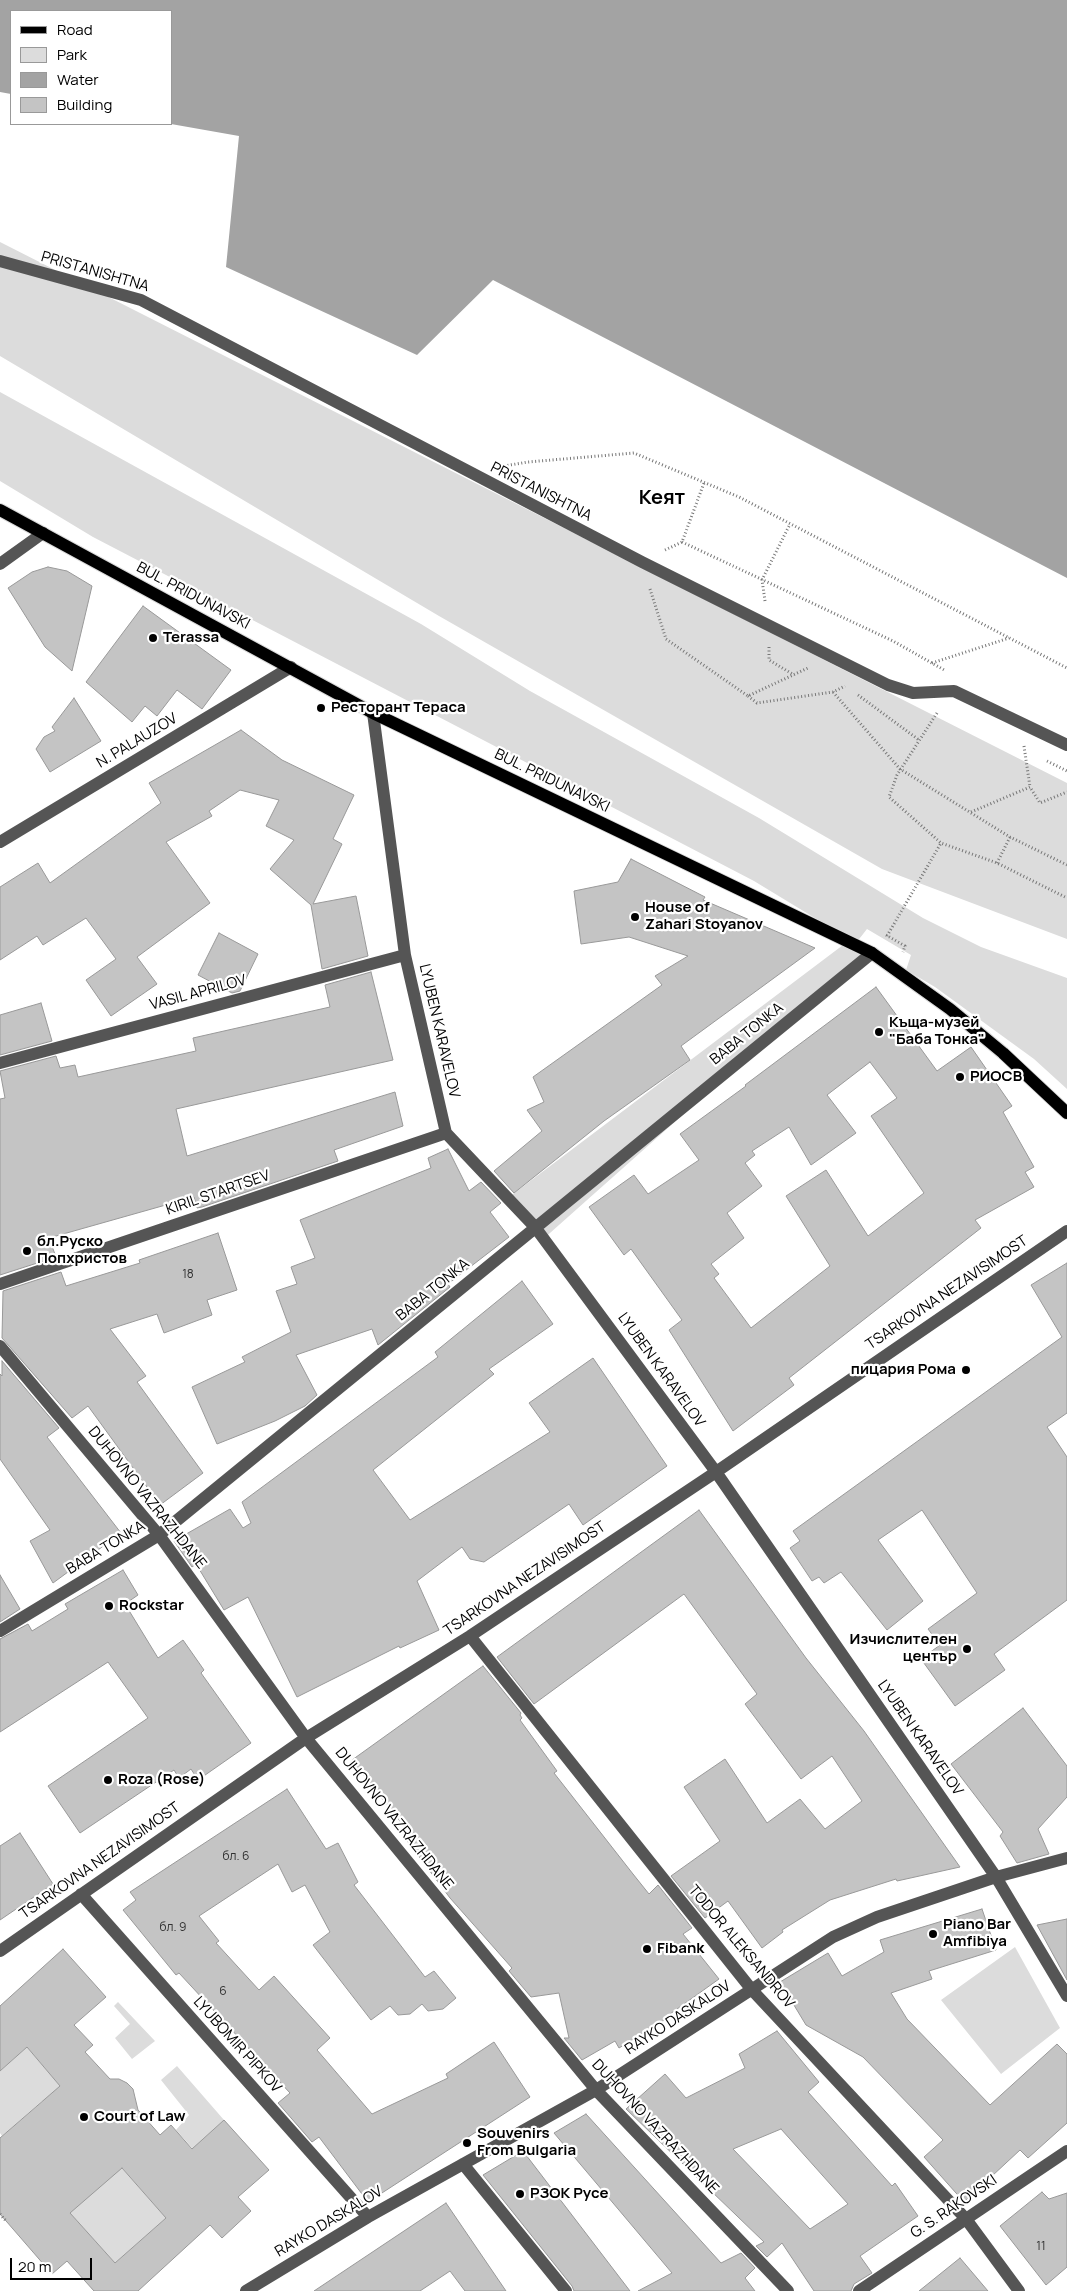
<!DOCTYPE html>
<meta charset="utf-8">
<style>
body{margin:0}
#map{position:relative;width:1067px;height:2291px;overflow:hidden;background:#fff;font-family:Manrope,sans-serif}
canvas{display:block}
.legend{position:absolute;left:10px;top:10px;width:162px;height:115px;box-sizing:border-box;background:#fff;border:1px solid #999;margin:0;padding:6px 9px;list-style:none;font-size:15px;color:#000}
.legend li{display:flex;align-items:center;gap:10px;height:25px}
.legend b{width:25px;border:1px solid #999}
.scale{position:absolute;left:10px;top:2258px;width:82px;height:22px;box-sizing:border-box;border:2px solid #000;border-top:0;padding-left:6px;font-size:15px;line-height:18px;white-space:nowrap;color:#000;-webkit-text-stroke:4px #fff;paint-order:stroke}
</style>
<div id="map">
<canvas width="1067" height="2291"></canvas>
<ul class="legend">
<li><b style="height:6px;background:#000"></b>Road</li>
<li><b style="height:14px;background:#dcdcdc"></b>Park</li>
<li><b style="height:14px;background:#a3a3a3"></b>Water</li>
<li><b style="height:14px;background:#c4c4c4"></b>Building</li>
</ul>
<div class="scale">20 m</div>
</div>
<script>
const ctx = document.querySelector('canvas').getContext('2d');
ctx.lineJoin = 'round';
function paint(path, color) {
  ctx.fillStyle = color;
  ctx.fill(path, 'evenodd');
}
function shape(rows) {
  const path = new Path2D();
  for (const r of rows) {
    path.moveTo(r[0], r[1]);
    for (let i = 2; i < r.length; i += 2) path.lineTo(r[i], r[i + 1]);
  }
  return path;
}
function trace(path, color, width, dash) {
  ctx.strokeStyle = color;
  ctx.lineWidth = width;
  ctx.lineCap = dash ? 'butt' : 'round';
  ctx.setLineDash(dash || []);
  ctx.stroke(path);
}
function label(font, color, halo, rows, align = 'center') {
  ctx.font = font + ' Manrope,sans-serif';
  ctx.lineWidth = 4.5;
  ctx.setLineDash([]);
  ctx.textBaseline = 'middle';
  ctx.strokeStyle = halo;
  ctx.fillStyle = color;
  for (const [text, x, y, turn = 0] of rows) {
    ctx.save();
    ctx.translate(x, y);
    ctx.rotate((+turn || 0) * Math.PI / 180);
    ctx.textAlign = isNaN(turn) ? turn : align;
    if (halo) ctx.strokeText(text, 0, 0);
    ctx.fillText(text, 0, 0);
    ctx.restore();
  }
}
paint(shape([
 [0,242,1067,783,1067,939,882,869,439,616,0,356],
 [0,392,421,624,530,691,759,818,923,918,981,947,1067,978,1067,1089,1034,1059,935,987,906,970,911,955,867,929,856,943,754,881,93,537,0,481],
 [847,942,867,951,541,1241,509,1197],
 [1015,1947,1060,2028,1001,2074,941,2000],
 [118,2002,155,2041,132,2059,115,2038,130,2024,114,2006],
 [27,2047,71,2099,42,2101,2,2136,0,2133,0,2071],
 [177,2066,224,2120,193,2149,176,2130,189,2115,161,2080],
 [111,2156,166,2218,115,2263,70,2213]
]), '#dcdcdc');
paint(shape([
 [0,0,1067,0,1067,578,493,280,417,355,226,267,239,136,171,124,171,11,11,11,11,94,0,92]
]), '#a3a3a3');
const building = shape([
 [48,567,67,571,92,586,72,671,45,647,8,588,32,572,48,567],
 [143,606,231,670,202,709,177,690,157,716,145,706,132,722,86,682,143,606],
 [74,698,101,741,50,772,36,749,44,737,55,731,52,727,74,698],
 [241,730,282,760,354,795,333,839,342,844,313,904,356,896,368,956,322,969,311,905,270,869,294,840,266,826,279,800,240,790,209,811,212,816,166,842,210,903,137,957,157,984,111,1016,86,980,116,959,86,918,43,945,37,936,0,960,0,887,38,863,50,883,161,803,149,783,241,730],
 [631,859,705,897,703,900,815,948,681,1046,690,1060,604,1121,514,1193,494,1171,542,1131,527,1110,544,1102,533,1077,662,985,655,976,688,956,629,937,581,944,574,891,618,882,631,859],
 [219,933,258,954,240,991,232,993,198,975,219,933],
 [371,972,393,1060,176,1109,187,1156,395,1092,403,1126,334,1150,338,1161,202,1207,197,1208,194,1197,49,1238,56,1257,0,1275,0,1099,5,1098,0,1071,56,1056,60,1068,75,1065,78,1077,196,1051,193,1038,330,1007,325,985,371,972],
 [876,987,937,1071,971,1047,1012,1106,1003,1112,1034,1167,1025,1172,1034,1187,975,1220,981,1228,789,1378,794,1385,733,1431,669,1330,682,1320,631,1249,624,1255,589,1207,634,1175,648,1194,699,1160,680,1134,746,1086,745,1085,876,987],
 [870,1062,897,1098,871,1116,924,1193,868,1236,826,1170,786,1196,830,1266,751,1328,714,1278,719,1274,711,1264,744,1238,727,1213,762,1186,745,1163,755,1155,752,1151,789,1127,811,1165,856,1133,827,1095,870,1062],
 [41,1003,52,1041,0,1055,0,1015,41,1003],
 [448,1149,469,1191,481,1182,501,1203,490,1212,509,1237,448,1284,450,1287,378,1345,372,1329,296,1355,317,1395,305,1406,275,1421,217,1444,192,1387,245,1362,242,1357,291,1332,276,1291,297,1284,291,1267,315,1258,300,1220,431,1168,428,1158,448,1149],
 [218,1233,237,1290,207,1300,212,1315,164,1333,157,1314,110,1329,146,1376,137,1382,203,1473,160,1505,88,1406,72,1418,2,1338,3,1291,61,1272,66,1286,140,1263,139,1260,218,1233],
 [1067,1263,1067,1413,1047,1427,1067,1457,1067,1600,994,1654,1005,1670,955,1706,921,1659,940,1645,928,1629,977,1593,922,1510,878,1540,923,1601,887,1630,841,1572,824,1583,819,1577,812,1581,790,1548,800,1541,793,1531,1062,1337,1031,1285,1067,1263],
 [522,1281,553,1324,489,1369,494,1374,373,1470,410,1520,550,1432,529,1403,593,1358,667,1466,583,1525,569,1504,484,1562,470,1559,462,1547,417,1581,439,1630,400,1648,399,1646,297,1697,248,1597,224,1610,196,1564,192,1567,174,1541,230,1509,243,1528,251,1523,242,1502,438,1357,435,1352,522,1281],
 [2,1361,59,1428,47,1437,121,1533,53,1583,30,1541,50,1530,0,1459,0,1374,2,1376,2,1361],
 [699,1510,806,1658,864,1731,960,1867,897,1881,896,1879,830,1900,782,1930,783,1932,762,1948,728,1901,705,1918,671,1876,720,1841,684,1787,725,1759,767,1823,800,1799,825,1829,862,1801,832,1756,801,1779,745,1704,757,1694,684,1594,534,1704,497,1657,699,1510],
 [123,1570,138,1595,125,1604,158,1658,183,1640,204,1670,201,1673,251,1743,198,1780,191,1769,179,1778,174,1770,80,1833,48,1786,148,1718,108,1662,0,1732,0,1639,28,1624,32,1631,68,1609,65,1604,123,1570],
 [0,1575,20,1609,0,1622,0,1575],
 [483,1666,521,1713,520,1715,522,1718,520,1720,557,1771,554,1773,633,1874,649,1894,658,1885,692,1928,683,1934,719,1979,670,2014,671,2016,619,2048,615,2041,582,2060,564,2038,569,2038,559,1993,531,1997,509,1971,512,1968,450,1898,405,1838,410,1834,352,1760,483,1666],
 [1023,1708,1067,1766,1067,1797,1038,1829,1049,1854,1017,1863,1000,1836,1003,1832,951,1764,1023,1708],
 [287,1789,326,1849,338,1843,358,1882,354,1885,425,1977,434,1971,456,1998,443,2009,428,2011,422,2004,410,2014,398,2015,390,2006,371,2020,313,1945,330,1932,305,1885,292,1892,278,1864,199,1916,219,1941,216,1943,259,1990,274,1976,330,2038,317,2050,372,2114,448,2078,446,2074,494,2042,530,2097,368,2202,319,2137,312,2142,278,2103,290,2093,179,1973,176,1975,123,1910,136,1900,130,1892,287,1789],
 [20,1833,53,1884,0,1920,0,1846,20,1833],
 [982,1909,996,1950,929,1971,932,1979,891,1993,907,2019,990,2105,1057,2044,1067,2054,1067,2123,1028,2158,1020,2150,964,2202,924,2157,943,2140,863,2057,806,2025,780,1982,828,1953,842,1976,884,1952,880,1940,982,1909],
 [1067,1919,1067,1980,1037,1925,1067,1919],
 [63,1949,106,1997,74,2025,93,2045,85,2052,110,2079,119,2079,127,2083,133,2089,138,2110,160,2135,171,2125,192,2149,224,2120,269,2170,238,2197,251,2211,222,2238,210,2225,138,2291,94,2291,67,2261,52,2274,0,2214,0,2138,60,2086,27,2047,0,2071,0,2006,63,1949],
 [122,2168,166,2218,115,2263,70,2213,122,2168],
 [777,2031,819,2082,808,2092,892,2186,895,2183,918,2216,860,2256,872,2273,854,2284,851,2291,814,2291,782,2243,767,2257,756,2246,764,2242,626,2109,665,2074,686,2098,745,2068,739,2054,777,2031],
 [781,2129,848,2204,810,2229,733,2149,781,2129],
 [586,2114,721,2263,741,2253,755,2268,745,2278,755,2291,638,2291,672,2273,554,2133,586,2114],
 [523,2151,630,2291,574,2291,572,2286,483,2175,523,2151],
 [1042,2192,1049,2199,1067,2193,1067,2267,1046,2285,1000,2226,1042,2192],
 [446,2203,506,2291,465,2291,450,2271,420,2291,314,2291,446,2203],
 [960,2258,988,2291,919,2291,960,2258]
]);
paint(building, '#c4c4c4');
trace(building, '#999', 1);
const major = shape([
 [0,510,373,713,872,953,950,1009,1003,1053,1067,1113]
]);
trace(major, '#dbdbdb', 14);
trace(shape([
 [504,466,528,462,634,453,739,497,1067,668],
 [682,542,893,641,946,671],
 [665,550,682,542,704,483],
 [650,589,666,639,748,696,808,668],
 [765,601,762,580,790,524],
 [769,647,769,660,794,675],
 [932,663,1009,638],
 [833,692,900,769,1010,837,1067,865],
 [858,695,919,740],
 [748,696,757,703,833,692,845,686],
 [937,713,897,775,889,797,941,843,997,863,1067,898],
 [1024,746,1030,787],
 [1047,761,1067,771],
 [971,812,1030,787,1040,803,1067,792],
 [997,863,1010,837],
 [886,935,905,946,903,952],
 [887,936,941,843],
 [0,2214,6,2221]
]), '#777', 3, [1, 2.5]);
trace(shape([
 [0,261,141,300,642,562,888,685,913,693,954,691,1067,745],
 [0,564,43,533],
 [373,713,405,955,446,1133,535,1227,716,1472,996,1877,1067,1996],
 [0,842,291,667],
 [0,1063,405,955],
 [0,1284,446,1133],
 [0,1346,159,1535,306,1738,596,2090,788,2291],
 [0,1631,159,1535,872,953],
 [470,1636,752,1990,966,2219,1019,2291],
 [81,1894,368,2217],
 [0,1951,306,1738,470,1636,716,1472,1067,1231],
 [463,2164,566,2291],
 [246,2291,368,2217,596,2090,833,1937,877,1917,996,1877,1067,1858],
 [859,2291,1067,2151]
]), '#555', 12);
trace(major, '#000', 12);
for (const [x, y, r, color] of [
 [153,638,5,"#000"],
 [321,708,5,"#000"],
 [635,917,5,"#000"],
 [879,1032,5,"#000"],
 [960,1077,5,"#000"],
 [27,1251,5,"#000"],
 [966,1370,5,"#000"],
 [109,1606,5,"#000"],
 [967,1649,5,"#000"],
 [108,1780,5,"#000"],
 [933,1934,5,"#000"],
 [647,1949,5,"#000"],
 [84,2117,5,"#000"],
 [467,2143,5,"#000"],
 [520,2194,5,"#000"]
]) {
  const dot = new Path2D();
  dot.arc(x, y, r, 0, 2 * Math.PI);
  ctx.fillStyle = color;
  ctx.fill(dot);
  trace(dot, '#fff', 2);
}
label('12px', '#313131', null, [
 ["18",188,1275],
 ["бл. 6",236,1857],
 ["бл. 9",173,1928],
 ["6",223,1992],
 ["11",1041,2247]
]);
label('15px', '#000', '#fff', [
 ["PRISTANISHTNA",95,272,16],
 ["PRISTANISHTNA",541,492,27],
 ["BUL. PRIDUNAVSKI",193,596,28],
 ["N. PALAUZOV",137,741,-31],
 ["BUL. PRIDUNAVSKI",552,781,26],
 ["VASIL APRILOV",198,993,-15],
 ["LYUBEN KARAVELOV",439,1031,77],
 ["BABA TONKA",747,1034,-39],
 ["KIRIL STARTSEV",218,1193,-19],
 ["BABA TONKA",433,1290,-39],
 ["TSARKOVNA NEZAVISIMOST",947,1293,-34],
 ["LYUBEN KARAVELOV",661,1370,54],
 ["DUHOVNO VAZRAZHDANE",147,1498,51],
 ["BABA TONKA",106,1548,-31],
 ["TSARKOVNA NEZAVISIMOST",525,1579,-34],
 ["LYUBEN KARAVELOV",920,1738,55],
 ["DUHOVNO VAZRAZHDANE",394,1819,51],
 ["TSARKOVNA NEZAVISIMOST",100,1861,-35],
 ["TODOR ALEKSANDROV",741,1947,50],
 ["RAYKO DASKALOV",678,2018,-33],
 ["LYUBOMIR PIPKOV",237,2045,48],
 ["DUHOVNO VAZRAZHDANE",655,2127,47],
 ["G. S. RAKOVSKI",954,2207,-34],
 ["RAYKO DASKALOV",329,2222,-31]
]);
label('bold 15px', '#000', '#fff', [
 ["Terassa",163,638],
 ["Ресторант Тераса",331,708],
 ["House of",645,908],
 ["Zahari Stoyanov",645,925],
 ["Къща-музей",889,1023],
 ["\"Баба Тонка\"",889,1040],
 ["РИОСВ",970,1077],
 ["бл.Руско",37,1242],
 ["Попхристов",37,1259],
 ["пицария Рома",956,1370,"right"],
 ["Rockstar",119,1606],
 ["Изчислителен",957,1640,"right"],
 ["център",957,1657,"right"],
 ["Roza (Rose)",118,1780],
 ["Piano Bar",943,1925],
 ["Amfibiya",943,1942],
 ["Fibank",657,1949],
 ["Сourt of Law",94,2117],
 ["Souvenirs",477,2134],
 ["From Bulgaria",477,2151],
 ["РЗОК Русе",530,2194]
], 'left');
label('bold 20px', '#000', '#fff', [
 ["Кеят",662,498]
]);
</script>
